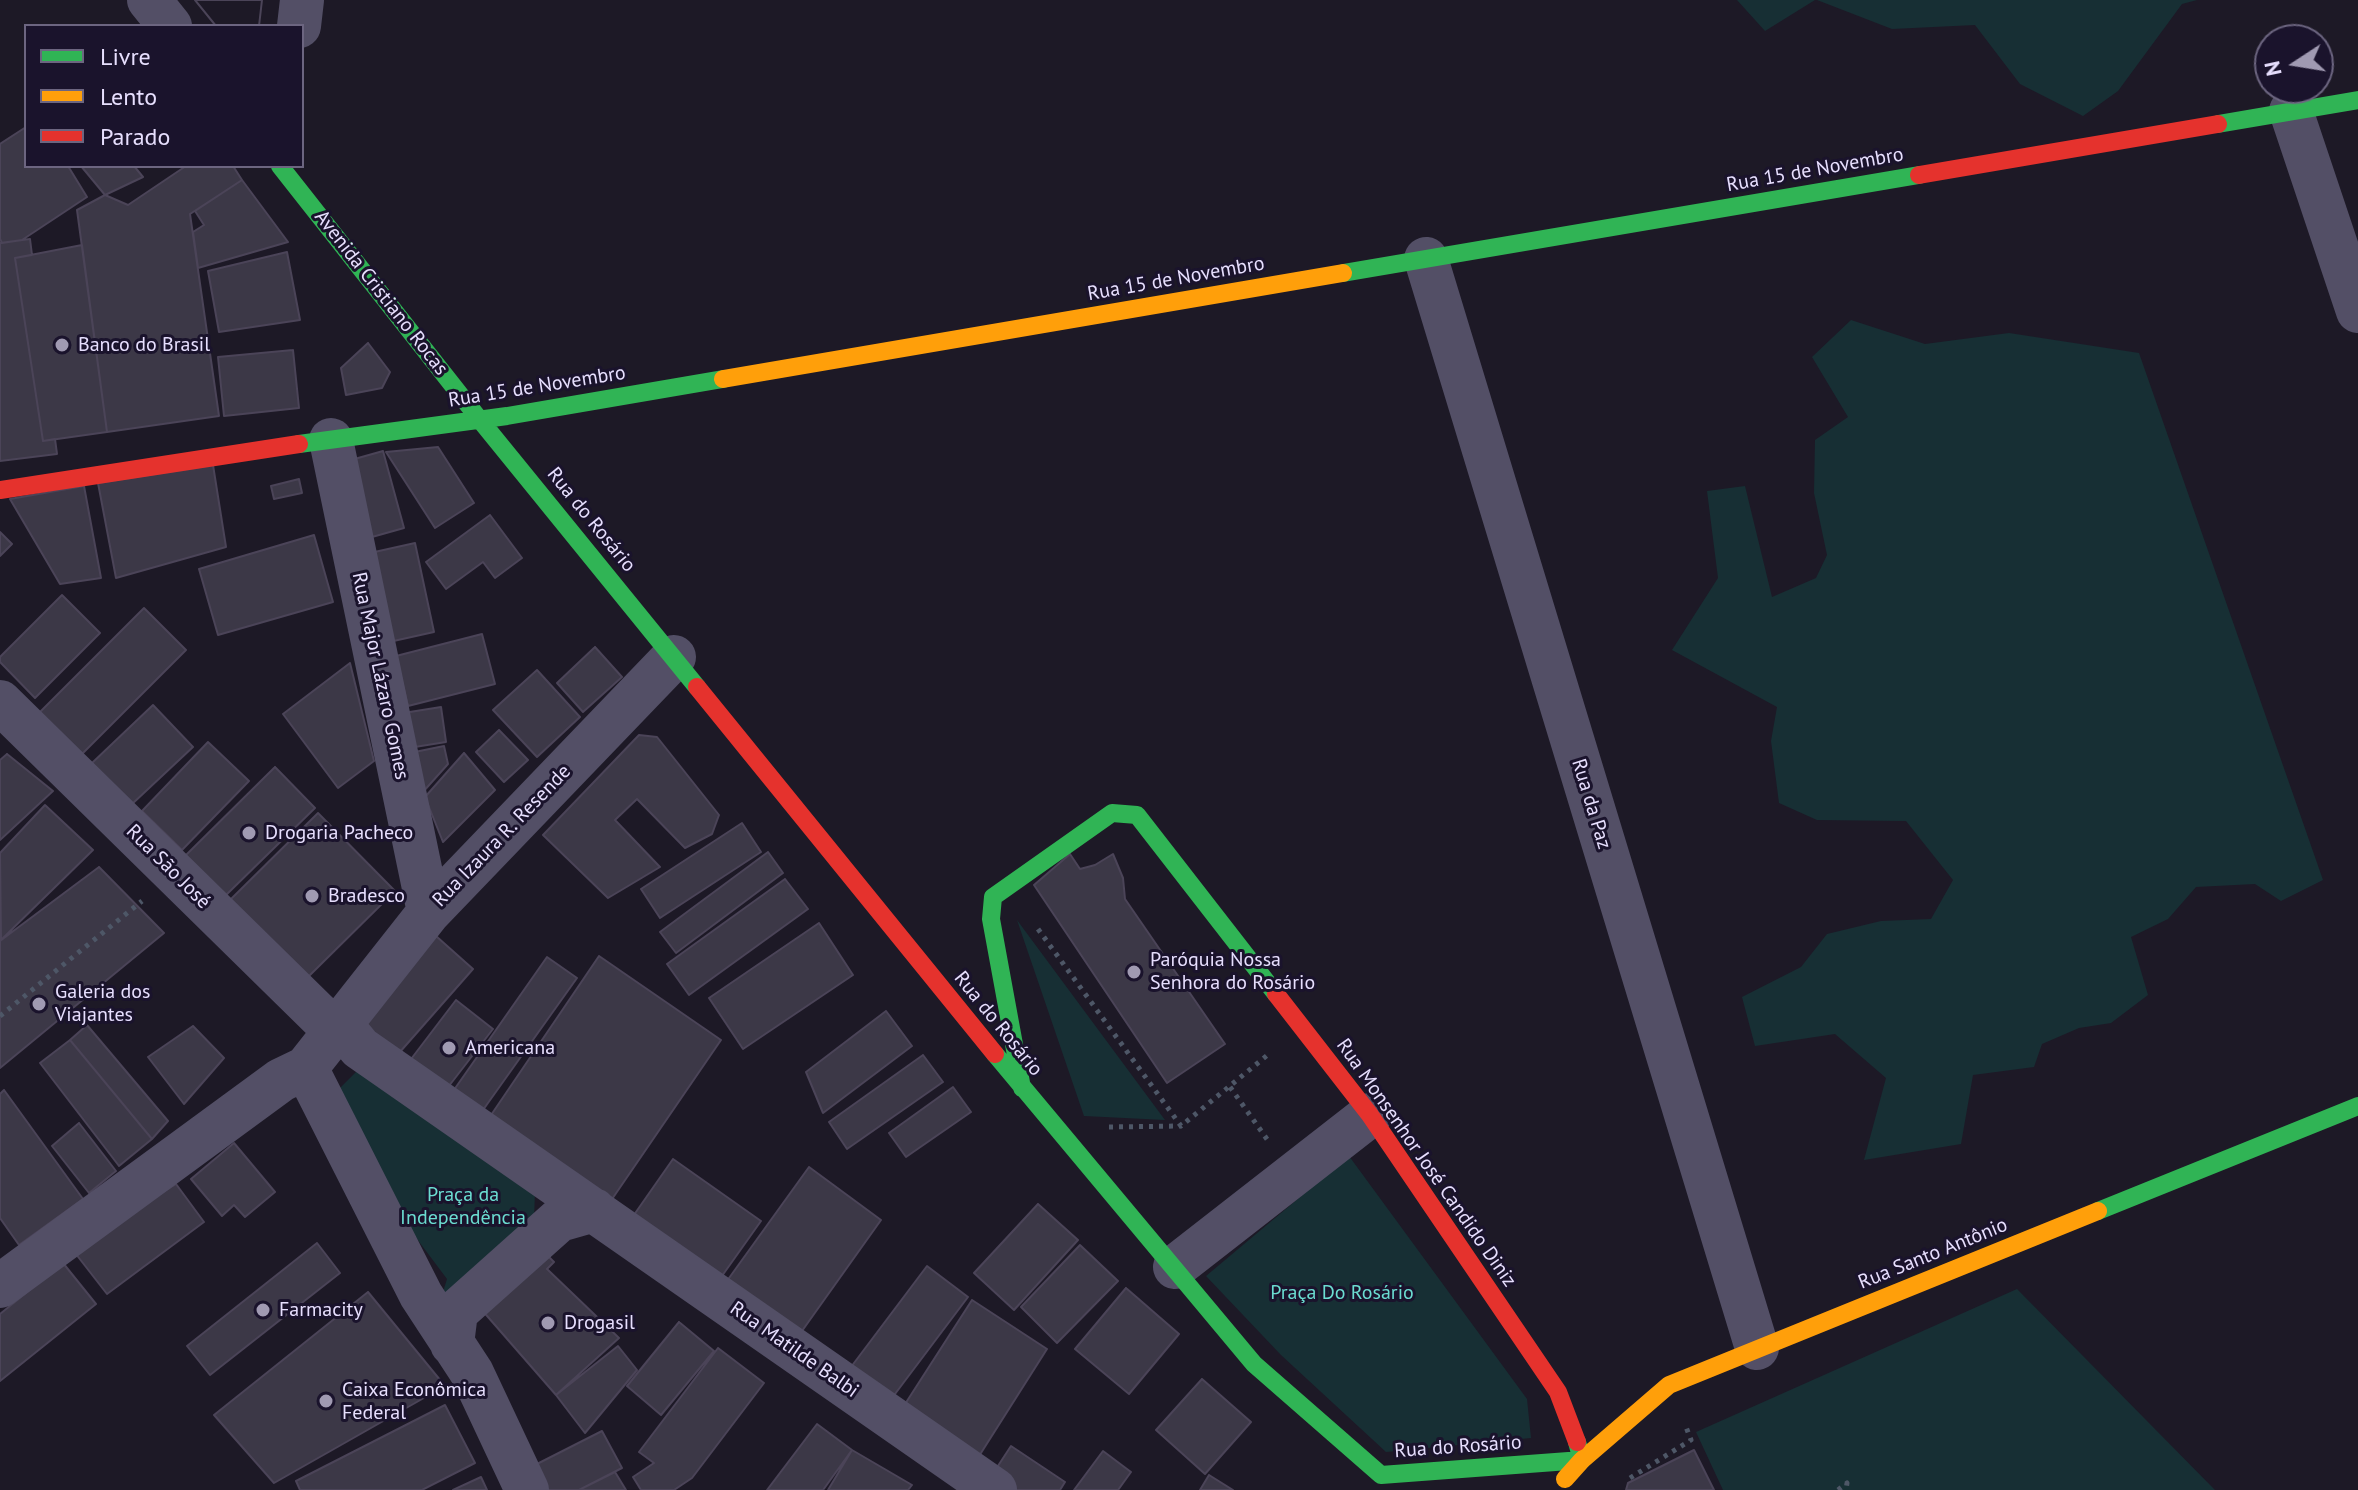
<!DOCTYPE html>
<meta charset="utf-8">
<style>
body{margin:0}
#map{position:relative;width:2358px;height:1490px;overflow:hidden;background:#1d1926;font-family:"PT Sans",sans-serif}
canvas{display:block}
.legend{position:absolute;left:24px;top:24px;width:280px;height:144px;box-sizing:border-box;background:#1a132c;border:2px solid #6c6580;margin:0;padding:10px 14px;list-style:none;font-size:24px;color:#e7dffe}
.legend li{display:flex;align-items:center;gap:16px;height:40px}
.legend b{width:40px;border:2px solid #6c6580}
.north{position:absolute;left:2254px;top:24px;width:80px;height:80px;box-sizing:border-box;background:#1a132c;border:2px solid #6c6580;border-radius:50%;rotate:258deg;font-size:22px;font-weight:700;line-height:32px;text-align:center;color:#e7dffe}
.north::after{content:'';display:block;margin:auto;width:28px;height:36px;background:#a09ab2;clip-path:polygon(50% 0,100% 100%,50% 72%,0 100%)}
</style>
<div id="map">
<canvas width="2358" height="1490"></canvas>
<ul class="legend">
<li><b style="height:10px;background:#30b455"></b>Livre</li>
<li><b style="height:10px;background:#ff9f0a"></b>Lento</li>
<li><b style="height:10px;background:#e5322d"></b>Parado</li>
</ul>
<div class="north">N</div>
</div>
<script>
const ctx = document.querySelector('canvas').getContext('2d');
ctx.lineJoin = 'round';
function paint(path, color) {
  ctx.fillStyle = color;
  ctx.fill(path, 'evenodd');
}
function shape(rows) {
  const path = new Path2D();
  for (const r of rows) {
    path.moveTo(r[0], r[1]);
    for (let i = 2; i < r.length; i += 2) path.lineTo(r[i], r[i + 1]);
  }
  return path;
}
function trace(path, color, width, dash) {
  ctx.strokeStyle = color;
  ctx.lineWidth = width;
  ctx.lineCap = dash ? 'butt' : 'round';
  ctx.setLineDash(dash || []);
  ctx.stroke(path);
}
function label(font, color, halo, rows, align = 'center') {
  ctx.font = font + ' "PT Sans",sans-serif';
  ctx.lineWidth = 6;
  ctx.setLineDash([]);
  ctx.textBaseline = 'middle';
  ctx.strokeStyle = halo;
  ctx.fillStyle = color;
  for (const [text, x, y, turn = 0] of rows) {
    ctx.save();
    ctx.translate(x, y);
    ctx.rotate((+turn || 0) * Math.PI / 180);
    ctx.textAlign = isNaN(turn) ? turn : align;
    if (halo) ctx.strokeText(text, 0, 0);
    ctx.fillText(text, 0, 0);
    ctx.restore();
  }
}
paint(shape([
 [1737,0,1815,0,1765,31],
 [1817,0,2197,0,2182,4,2118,91,2083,116,2020,84,1975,25,1892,29],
 [1851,320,1925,344,2009,333,2139,353,2323,880,2281,901,2255,884,2196,887,2168,919,2131,937,2148,995,2111,1023,2079,1028,2042,1044,2034,1067,1973,1075,1961,1144,1864,1160,1886,1078,1835,1034,1755,1046,1742,997,1801,967,1827,934,1881,921,1931,919,1953,880,1906,821,1817,820,1779,803,1771,741,1777,707,1672,650,1718,578,1707,491,1745,486,1772,597,1816,578,1827,555,1814,493,1815,440,1848,417,1812,357],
 [1017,920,1165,1120,1084,1116],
 [364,1064,535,1191,534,1220,446,1295,443,1292,447,1279,357,1159,330,1098],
 [1349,1156,1527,1399,1531,1438,1386,1452,1281,1355,1206,1276],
 [2017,1289,2215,1490,1723,1490,1696,1432]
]), '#172f34');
const building = shape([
 [195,0,262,0,259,26,216,26,195,0],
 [195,0,262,0,259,26,216,26,195,0],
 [26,127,26,166,68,166,87,197,22,240,2,243,0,239,0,144,26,127],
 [81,166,134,166,143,177,105,195,81,166],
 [186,166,233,166,242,180,190,214,219,416,107,432,77,210,105,195,128,205,186,166],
 [242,180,288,242,198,268,193,232,204,225,195,211,242,180],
 [30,239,32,255,15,258,43,441,55,439,57,454,0,461,0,243,30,239],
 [82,245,107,432,43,441,15,258,82,245],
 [287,252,300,320,219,332,208,271,287,252],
 [368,343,390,372,382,388,346,395,341,368,368,343],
 [293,350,299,408,224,416,218,357,293,350],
 [438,447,474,503,435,528,386,452,438,447],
 [383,451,404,528,372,537,351,460,383,451],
 [213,465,226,547,116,578,98,483,213,465],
 [299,479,302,493,274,499,271,486,299,479],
 [84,486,101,578,60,584,10,499,84,486],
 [490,515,522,558,495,578,483,562,446,589,426,562,490,515],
 [0,532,12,544,0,556,0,532],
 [314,535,333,602,218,635,199,569,314,535],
 [415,543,434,632,389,642,370,553,415,543],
 [62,595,100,633,35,698,0,662,0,657,62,595],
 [144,608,186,650,80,756,39,713,144,608],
 [482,634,495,684,408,706,396,656,482,634],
 [595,647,622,677,583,712,557,683,595,647],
 [350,663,374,761,338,788,283,714,350,663],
 [537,670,580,717,537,757,493,710,537,670],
 [153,705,193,747,131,805,92,763,153,705],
 [441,707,446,742,396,750,391,715,441,707],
 [499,730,528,760,504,782,476,752,499,730],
 [639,735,657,737,719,815,712,834,685,848,637,799,615,820,660,867,608,898,543,835,639,735],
 [208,742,249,781,182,850,142,811,208,742],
 [444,746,448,764,422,793,400,755,444,746],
 [464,753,495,790,443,842,425,797,464,753],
 [7,754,53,791,0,840,0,760,7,754],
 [275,767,315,808,223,898,184,857,275,767],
 [45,805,93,850,1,940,0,853,45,805],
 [318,813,395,891,307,978,230,900,318,813],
 [742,823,761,852,660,918,641,889,742,823],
 [768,852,783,873,676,953,660,932,768,852],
 [1070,854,1080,869,1095,865,1113,854,1123,878,1125,899,1225,1044,1167,1083,1034,885,1070,854],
 [99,867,164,933,0,1068,0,941,99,867],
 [785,879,808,909,689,995,667,964,785,879],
 [819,923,853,975,743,1049,709,998,819,923],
 [427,928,473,969,392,1061,354,1026,427,928],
 [599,956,721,1040,608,1205,487,1121,599,956],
 [547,957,577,978,478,1117,449,1097,547,957],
 [456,1000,493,1029,442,1095,405,1067,456,1000],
 [886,1011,912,1046,823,1113,806,1072,886,1011],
 [87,1025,168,1121,152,1139,70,1040,87,1025],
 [193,1026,224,1058,184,1104,148,1057,193,1026],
 [70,1040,152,1139,119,1166,40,1063,70,1040],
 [923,1055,943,1082,847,1149,829,1122,923,1055],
 [953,1087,971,1112,906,1157,889,1133,953,1087],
 [4,1090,83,1199,19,1245,0,1218,0,1094,4,1090],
 [79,1123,116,1171,89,1193,52,1146,79,1123],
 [234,1143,275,1192,245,1217,234,1205,222,1216,191,1179,234,1143],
 [673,1159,761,1221,717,1283,629,1222,673,1159],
 [809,1167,881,1220,797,1338,724,1285,809,1167],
 [176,1184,204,1222,107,1294,72,1249,176,1184],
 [1038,1204,1078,1240,1014,1310,974,1273,1038,1204],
 [317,1243,340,1273,210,1375,187,1346,317,1243],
 [1080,1245,1118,1281,1057,1343,1021,1307,1080,1245],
 [544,1252,554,1262,547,1269,619,1338,556,1395,481,1309,544,1252],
 [63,1263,96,1304,0,1381,0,1314,63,1263],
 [927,1266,968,1297,892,1398,851,1367,927,1266],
 [1126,1288,1179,1334,1129,1394,1075,1349,1126,1288],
 [368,1292,445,1386,274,1483,214,1415,368,1292],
 [972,1300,1047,1349,974,1464,898,1415,972,1300],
 [679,1322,714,1351,661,1415,627,1386,679,1322],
 [618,1346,637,1370,585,1433,556,1395,618,1346],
 [718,1348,764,1383,692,1478,674,1490,641,1490,633,1477,654,1463,639,1452,718,1348],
 [1202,1379,1251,1422,1205,1474,1156,1430,1202,1379],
 [445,1405,475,1463,422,1490,300,1490,296,1481,445,1405],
 [817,1424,852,1450,823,1490,767,1490,817,1424],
 [602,1431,622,1468,579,1490,533,1490,533,1466,602,1431],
 [1011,1446,1065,1482,1060,1490,1013,1490,992,1475,1011,1446],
 [852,1450,912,1485,908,1490,828,1490,852,1450],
 [1694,1450,1714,1490,1626,1490,1628,1483,1694,1450],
 [1103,1451,1131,1472,1118,1490,1074,1490,1103,1451],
 [615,1472,626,1490,579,1490,615,1472],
 [1209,1475,1233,1490,1200,1490,1209,1475],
 [481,1477,487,1490,453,1490,481,1477]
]);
paint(building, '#3c3847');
trace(building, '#4b4458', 2);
trace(shape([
 [1038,929,1181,1126,1270,1053],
 [0,1016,142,901],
 [1230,1087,1269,1142],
 [1109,1127,1181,1126],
 [1630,1478,1691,1440,1686,1427],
 [1838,1490,1847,1483,1846,1490]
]), '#4e5767', 5, [4, 6]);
trace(shape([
 [149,0,170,26],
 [299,26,302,0],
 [2291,111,2358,311],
 [1426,259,1757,1348],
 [331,440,429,912],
 [0,702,325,1021,341,1025],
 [341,1025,360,1048,995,1490],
 [306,1068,421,1295,472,1373,527,1490],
 [1175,1267,1370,1115],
 [0,1286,281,1080,306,1068,429,912,674,657],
 [452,1344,456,1312,559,1220,594,1210]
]), '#534f66', 44);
trace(shape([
 [2218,124,2358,100],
 [280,166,480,420,697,687],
 [1343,273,1919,175],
 [299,444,507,416,723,379],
 [995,1054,1254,1364,1381,1475,1582,1460,1577,1442],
 [1022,1088,991,919,993,897,1112,813,1137,815,1276,994],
 [2098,1211,2358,1106]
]), '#30b455', 18);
trace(shape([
 [723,379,1343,273],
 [1565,1479,1582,1460,1669,1385,2098,1211]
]), '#ff9f0a', 18);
trace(shape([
 [1919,175,2218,124],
 [0,490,299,444],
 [697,687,995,1054],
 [1276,994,1370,1115,1558,1392,1577,1442]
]), '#e5322d', 18);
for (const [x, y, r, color] of [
 [62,345,8,"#a09ab2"],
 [249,833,8,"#a09ab2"],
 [312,896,8,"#a09ab2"],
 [1134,972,8,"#a09ab2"],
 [39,1004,8,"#a09ab2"],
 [449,1048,8,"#a09ab2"],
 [263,1310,8,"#a09ab2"],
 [548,1323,8,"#a09ab2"],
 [326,1401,8,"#a09ab2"]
]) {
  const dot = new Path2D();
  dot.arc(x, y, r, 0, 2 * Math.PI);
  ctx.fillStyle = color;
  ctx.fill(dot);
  trace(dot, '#1a132c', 3);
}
label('20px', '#e7dffe', '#1a132c', [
 ["Rua 15 de Novembro",1815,170,-10],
 ["Rua 15 de Novembro",1176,279,-10],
 ["Avenida Cristiano Rocas",381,293,52],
 ["Rua 15 de Novembro",537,387,-9],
 ["Rua do Rosário",591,520,51],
 ["Rua Major Lázaro Gomes",380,676,78],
 ["Rua da Paz",1591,804,73],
 ["Rua Izaura R. Resende",502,836,-46],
 ["Rua São José",168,867,45],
 ["Rua do Rosário",998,1024,51],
 ["Rua Monsenhor José Candido Diniz",1426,1163,55],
 ["Rua Santo Antônio",1933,1254,-22],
 ["Rua Matilde Balbi",794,1350,35],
 ["Rua do Rosário",1458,1447,-4]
]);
label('20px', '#e7dffe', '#1a132c', [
 ["Banco do Brasil",78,345],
 ["Drogaria Pacheco",265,833],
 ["Bradesco",328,896],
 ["Paróquia Nossa",1150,960],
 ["Senhora do Rosário",1150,983],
 ["Galeria dos",55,992],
 ["Viajantes",55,1015],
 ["Americana",465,1048],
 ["Farmacity",279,1310],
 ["Drogasil",564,1323],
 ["Caixa Econômica",342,1390],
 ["Federal",342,1413]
], 'left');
label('20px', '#6bddd1', '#1a132c', [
 ["Praça da",463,1195],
 ["Independência",463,1218],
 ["Praça Do Rosário",1342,1293]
]);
</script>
